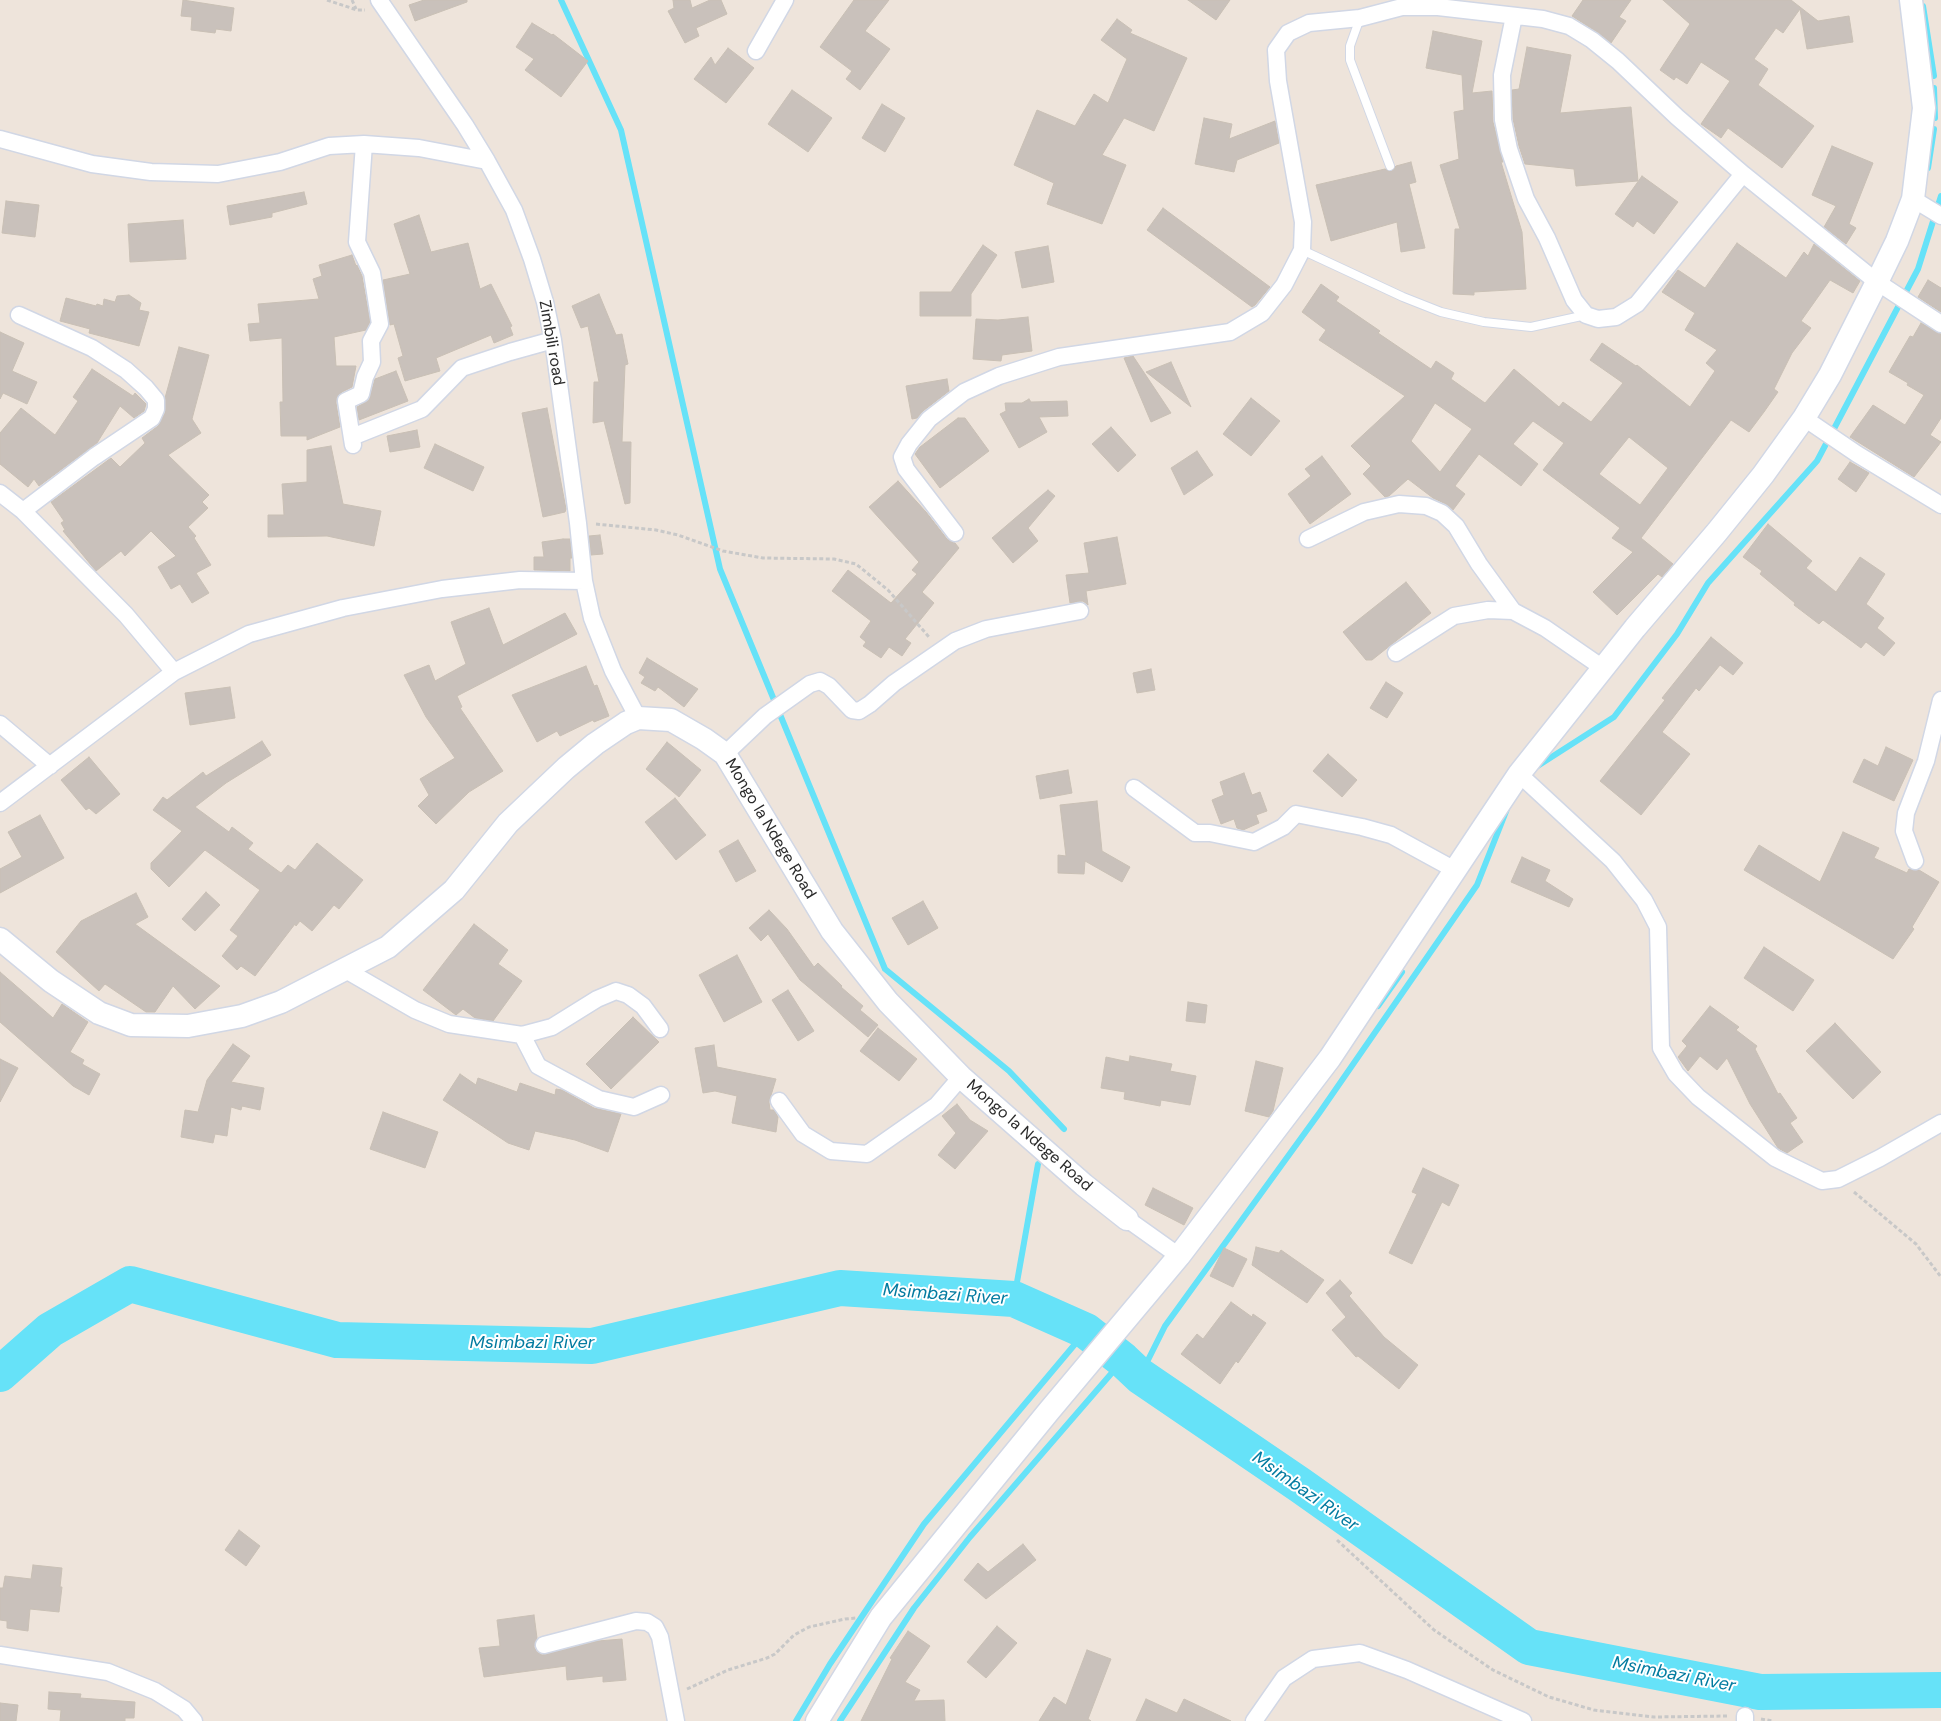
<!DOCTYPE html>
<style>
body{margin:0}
canvas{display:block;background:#eee4db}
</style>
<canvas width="1941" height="1721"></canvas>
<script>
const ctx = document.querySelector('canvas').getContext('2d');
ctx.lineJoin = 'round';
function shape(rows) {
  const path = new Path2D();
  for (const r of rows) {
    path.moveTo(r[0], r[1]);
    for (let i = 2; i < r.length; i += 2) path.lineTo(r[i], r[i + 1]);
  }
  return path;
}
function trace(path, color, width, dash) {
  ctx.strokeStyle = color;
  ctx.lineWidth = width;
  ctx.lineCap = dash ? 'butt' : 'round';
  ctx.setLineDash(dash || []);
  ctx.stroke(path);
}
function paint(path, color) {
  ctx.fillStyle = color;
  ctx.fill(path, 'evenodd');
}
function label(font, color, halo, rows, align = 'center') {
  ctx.font = font + ' "DM Sans",sans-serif';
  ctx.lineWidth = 4;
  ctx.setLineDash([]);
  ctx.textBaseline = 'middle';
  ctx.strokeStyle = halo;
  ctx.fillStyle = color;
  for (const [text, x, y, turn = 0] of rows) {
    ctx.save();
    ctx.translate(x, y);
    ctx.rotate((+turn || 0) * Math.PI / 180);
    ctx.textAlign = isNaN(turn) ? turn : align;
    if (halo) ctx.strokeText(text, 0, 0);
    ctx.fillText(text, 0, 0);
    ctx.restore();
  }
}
trace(shape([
 [561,0,621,130,720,569,885,969,1009,1071,1064,1129],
 [1923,6,1934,76],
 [1934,88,1935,118],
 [1928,168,1934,129],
 [1536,767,1614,717,1677,634,1708,583,1817,461,1918,269,1941,196],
 [1378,1006,1402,972],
 [1014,1299,1038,1164],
 [1140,1376,1165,1326,1320,1112,1477,885,1507,809],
 [796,1721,830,1664,924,1524,1086,1331],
 [840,1721,914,1608,970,1537,1123,1360]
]), '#66e2f8', 6);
trace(shape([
 [0,1374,50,1330,130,1284,337,1340,592,1346,840,1288,1014,1299,1086,1331,1123,1360,1140,1376,1300,1485,1529,1647,1760,1692,1941,1690]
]), '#66e2f8', 36);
const building = shape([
 [183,0,234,8,231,31,216,29,215,33,191,30,192,17,181,16,183,0],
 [424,0,467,0,467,2,415,21,409,5,424,0],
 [673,0,690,0,692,8,710,0,721,0,727,14,696,28,699,36,685,43,668,11,674,8,673,0],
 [854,0,889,0,865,31,890,49,860,90,846,79,852,71,820,47,854,0],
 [1188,0,1230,0,1216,20,1188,0],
 [1583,0,1631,0,1619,17,1626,21,1611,43,1597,32,1572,16,1583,0],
 [1663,0,1791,0,1818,21,1849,16,1853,42,1807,49,1800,9,1783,33,1776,28,1754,59,1768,69,1758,85,1814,126,1782,168,1728,128,1721,138,1701,124,1730,81,1701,62,1687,84,1676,77,1674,80,1660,70,1690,24,1663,0],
 [1117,19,1132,30,1130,33,1187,58,1154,131,1124,118,1102,155,1126,165,1102,224,1047,204,1054,183,1014,165,1037,110,1075,126,1094,94,1108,103,1127,59,1101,40,1117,19],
 [532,23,552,35,553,34,588,61,561,97,525,70,534,59,516,47,532,23],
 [1433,31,1482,41,1472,93,1492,91,1493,122,1503,162,1501,162,1522,232,1526,289,1474,292,1474,295,1453,294,1455,229,1460,229,1440,165,1459,159,1454,112,1464,110,1462,75,1426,68,1433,31],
 [1527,47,1571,55,1560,113,1631,107,1638,181,1576,186,1574,169,1525,164,1519,146,1513,119,1512,90,1519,89,1527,47],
 [728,48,754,68,726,103,694,79,711,57,715,65,728,48],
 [792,90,832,118,808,152,768,124,792,90],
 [882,104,905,118,885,152,862,138,882,104],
 [1204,118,1232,124,1229,139,1275,121,1279,143,1237,160,1234,172,1195,164,1204,118],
 [1832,146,1873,163,1849,224,1856,228,1846,244,1824,227,1836,206,1812,195,1832,146],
 [1411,162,1416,182,1409,184,1425,248,1401,252,1397,222,1331,241,1316,185,1385,169,1392,171,1396,166,1411,162],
 [1642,176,1678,202,1654,234,1637,221,1633,227,1615,214,1642,176],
 [304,192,307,204,272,213,272,217,230,225,227,206,304,192],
 [6,201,39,205,35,237,2,233,6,201],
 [1163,208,1270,287,1255,305,1252,307,1147,230,1163,208],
 [419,215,431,252,468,243,480,289,491,284,512,326,510,327,513,335,494,343,491,335,436,358,440,371,405,381,398,358,403,356,394,324,390,325,383,280,410,274,394,224,419,215],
 [183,220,186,259,130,262,128,224,183,220],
 [1737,243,1786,278,1804,252,1808,256,1814,244,1860,281,1853,293,1830,280,1801,321,1811,328,1792,353,1774,389,1778,392,1764,412,1749,432,1731,420,1641,538,1673,564,1662,577,1658,574,1617,615,1593,592,1633,552,1612,538,1620,528,1543,470,1564,443,1533,421,1513,444,1538,464,1521,486,1479,454,1455,486,1465,494,1453,510,1446,504,1433,498,1408,479,1389,496,1385,497,1363,474,1371,466,1351,446,1405,396,1319,340,1326,330,1302,312,1321,284,1339,297,1336,301,1380,331,1378,333,1431,369,1436,361,1454,373,1451,379,1485,403,1514,369,1559,407,1563,402,1591,422,1623,383,1590,360,1602,343,1636,366,1637,365,1690,407,1715,371,1706,363,1717,350,1685,330,1695,313,1662,292,1678,270,1705,288,1737,243],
 [1435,403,1472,429,1440,472,1411,441,1435,403],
 [1629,437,1668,468,1640,505,1599,474,1629,437],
 [983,245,997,255,971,294,971,316,920,316,920,292,951,292,983,245],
 [1048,246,1054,282,1022,288,1015,252,1048,246],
 [352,255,356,266,357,265,362,276,370,322,366,330,334,337,336,366,356,366,352,387,342,392,337,397,336,403,340,427,307,440,307,436,281,436,280,402,283,402,282,338,250,341,248,324,260,323,258,304,319,299,313,279,322,276,319,265,352,255],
 [1928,280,1941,288,1941,312,1918,297,1928,280],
 [599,294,616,335,622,334,628,364,625,365,622,442,631,442,630,503,625,504,604,421,593,423,594,382,599,382,588,326,581,328,572,306,599,294],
 [129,295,141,303,139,310,149,312,139,346,89,333,90,329,60,321,66,298,96,306,97,304,103,306,104,299,115,302,117,296,129,295],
 [1028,317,1032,351,1002,355,1001,361,973,359,976,319,998,320,1028,317],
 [1921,323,1941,334,1941,418,1930,435,1941,442,1914,477,1850,437,1873,405,1905,425,1924,395,1907,385,1908,383,1889,372,1910,336,1913,337,1921,323],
 [0,332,24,343,12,371,37,382,27,404,3,393,0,399,0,332],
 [179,347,209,355,192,419,201,433,168,455,209,495,202,502,208,508,188,527,196,536,194,538,211,565,196,573,209,593,192,603,180,584,171,589,158,567,176,556,151,531,125,556,121,551,96,571,63,531,65,530,61,523,64,521,51,502,111,458,120,467,145,443,142,438,158,426,165,413,165,398,179,347],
 [1133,356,1171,413,1151,422,1124,358,1133,356],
 [1171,362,1191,407,1146,372,1171,362],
 [92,369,133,396,135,393,146,404,144,411,134,418,120,406,97,443,39,486,34,479,28,487,0,464,0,433,21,408,55,435,78,401,73,397,92,369],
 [396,371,408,401,359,420,357,407,369,400,375,379,396,371],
 [947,379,949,391,923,411,917,418,912,419,906,386,947,379],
 [1251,398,1280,421,1251,456,1223,434,1251,398],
 [1029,399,1031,402,1067,401,1068,416,1039,417,1047,432,1019,448,1000,414,1006,411,1005,403,1022,403,1029,399],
 [547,408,566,509,565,512,543,517,522,413,547,408],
 [958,418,965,418,989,451,940,488,915,454,920,447,958,418],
 [1111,427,1136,455,1118,472,1092,444,1111,427],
 [417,430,420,447,390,452,387,436,417,430],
 [435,444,484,467,473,491,424,468,435,444],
 [331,446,343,504,381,511,374,546,327,536,268,537,268,515,284,515,282,484,307,482,307,450,331,446],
 [1197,451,1213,475,1184,495,1171,468,1197,451],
 [1322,456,1351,494,1310,524,1288,494,1311,476,1305,469,1322,456],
 [1850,462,1869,473,1856,492,1838,479,1850,462],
 [898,481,926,512,947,539,955,543,959,548,922,592,934,603,905,639,911,643,902,656,889,647,881,658,863,646,866,642,860,637,871,621,832,591,848,570,891,603,917,574,912,570,919,562,869,507,898,481],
 [1048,490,1055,496,1028,528,1038,541,1013,563,992,538,1048,490],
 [1768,524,1812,561,1806,568,1836,592,1860,557,1885,574,1866,604,1884,618,1877,628,1895,643,1884,656,1866,642,1861,648,1823,620,1819,624,1794,605,1795,603,1760,574,1762,571,1743,557,1768,524],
 [600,535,603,554,591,555,589,536,600,535],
 [1117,537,1126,584,1086,591,1088,605,1083,601,1070,603,1066,575,1089,573,1084,543,1117,537],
 [563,539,570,539,572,558,570,558,570,571,534,570,534,557,544,557,542,542,563,539],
 [1406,582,1431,613,1372,660,1366,660,1343,632,1406,582],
 [489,608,503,645,565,613,577,634,457,696,462,707,460,708,503,771,469,792,436,824,418,806,429,795,420,779,455,758,426,717,404,675,429,665,435,681,466,664,451,622,489,608],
 [1711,637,1743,663,1733,675,1720,665,1699,691,1696,688,1662,732,1690,754,1641,815,1600,781,1665,700,1662,698,1711,637],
 [647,658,698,689,684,707,658,687,655,691,641,683,645,677,639,673,647,658],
 [586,666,594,686,597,685,609,716,594,722,593,720,560,736,557,731,537,742,512,695,586,666],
 [1151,669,1155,690,1137,693,1133,673,1151,669],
 [1386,682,1403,693,1387,718,1370,708,1386,682],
 [230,687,235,718,190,725,185,693,230,687],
 [262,741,271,755,226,783,195,807,229,832,232,827,253,843,248,849,281,873,288,865,295,870,317,843,363,880,339,909,334,905,312,931,300,921,296,926,295,924,255,976,241,966,237,970,222,956,238,936,230,930,260,890,205,850,169,887,151,869,151,863,182,831,153,810,163,797,167,800,203,772,206,776,262,741],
 [667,742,701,770,679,797,646,769,667,742],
 [1886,747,1913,760,1894,801,1853,782,1864,759,1878,766,1886,747],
 [1328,754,1357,780,1342,797,1313,771,1328,754],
 [89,757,120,794,96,814,89,808,86,810,61,780,89,757],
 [1068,770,1072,793,1040,799,1036,776,1068,770],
 [1244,773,1252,795,1260,792,1267,811,1256,815,1259,823,1243,830,1237,828,1234,819,1221,824,1212,800,1224,795,1220,782,1244,773],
 [675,798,706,835,676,860,645,822,675,798],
 [1097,801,1102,851,1130,867,1122,882,1085,861,1084,874,1058,873,1058,855,1066,856,1060,805,1097,801],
 [40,815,64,858,0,893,0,869,22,857,8,832,40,815],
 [1843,832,1879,848,1874,858,1907,873,1909,869,1919,870,1939,882,1912,927,1914,929,1893,959,1744,870,1759,845,1820,882,1843,832],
 [738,840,756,871,736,882,719,851,738,840],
 [1522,857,1550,870,1545,881,1573,899,1569,907,1511,882,1522,857],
 [206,892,220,905,195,931,182,919,206,892],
 [136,893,148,917,135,924,220,986,195,1009,173,986,155,1012,146,1012,105,984,99,991,56,952,81,921,136,893],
 [923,901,938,928,908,945,892,918,923,901],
 [769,910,787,929,814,967,818,963,842,986,841,987,863,1006,860,1010,878,1025,868,1037,800,980,768,934,761,941,749,928,769,910],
 [474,924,508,950,498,964,522,981,493,1021,475,1018,463,1009,456,1015,423,990,474,924],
 [1764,947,1814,980,1793,1011,1744,978,1764,947],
 [737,955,762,1002,724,1022,699,975,737,955],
 [0,972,53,1018,62,1004,88,1022,70,1052,84,1060,82,1064,100,1074,89,1095,73,1086,0,1022,0,972],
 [788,990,814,1031,798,1041,772,1000,788,990],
 [1188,1002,1207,1005,1205,1023,1186,1021,1188,1002],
 [1710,1006,1739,1027,1736,1030,1757,1046,1755,1049,1778,1094,1780,1093,1797,1118,1790,1123,1803,1142,1787,1153,1778,1148,1750,1104,1727,1058,1717,1070,1700,1056,1688,1071,1678,1057,1687,1046,1682,1041,1710,1006],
 [633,1017,659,1042,611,1089,586,1064,633,1017],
 [1835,1023,1881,1072,1853,1099,1806,1051,1835,1023],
 [878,1028,917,1059,899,1081,860,1051,878,1028],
 [233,1044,250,1056,231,1082,264,1088,260,1110,242,1106,241,1110,231,1107,227,1136,215,1134,213,1143,181,1137,185,1110,198,1112,207,1080,233,1044],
 [714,1045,717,1067,776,1079,769,1102,770,1110,774,1110,778,1117,776,1132,732,1123,737,1096,715,1091,703,1093,695,1048,714,1045],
 [1130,1056,1172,1064,1170,1071,1196,1076,1190,1105,1161,1100,1160,1106,1124,1099,1125,1092,1101,1088,1106,1057,1129,1062,1130,1056],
 [0,1059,18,1068,0,1102,0,1059],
 [1256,1061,1283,1068,1273,1111,1269,1117,1245,1111,1256,1061],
 [460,1074,476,1085,478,1078,517,1092,520,1083,555,1095,556,1089,562,1090,594,1108,621,1114,608,1152,575,1140,535,1131,529,1150,508,1143,443,1100,460,1074],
 [957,1104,970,1120,988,1131,955,1169,938,1155,956,1133,942,1116,957,1104],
 [383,1112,438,1132,425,1168,370,1149,383,1112],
 [1423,1168,1459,1185,1449,1206,1442,1202,1412,1264,1389,1253,1417,1194,1412,1192,1423,1168],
 [1153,1188,1193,1208,1184,1225,1145,1205,1153,1188],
 [1256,1247,1279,1253,1281,1250,1324,1280,1307,1303,1252,1265,1256,1247],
 [1224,1248,1247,1259,1233,1287,1210,1276,1224,1248],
 [1340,1280,1352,1293,1349,1296,1384,1337,1418,1365,1399,1389,1358,1356,1356,1357,1332,1330,1346,1317,1326,1293,1340,1280],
 [1231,1302,1252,1317,1253,1314,1266,1323,1238,1363,1236,1361,1220,1384,1181,1354,1197,1334,1203,1339,1231,1302],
 [239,1530,260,1546,246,1566,225,1550,239,1530],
 [1023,1544,1036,1560,986,1599,964,1580,978,1563,988,1572,1023,1544],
 [33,1565,62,1568,60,1587,62,1587,59,1612,30,1609,28,1631,7,1628,7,1621,0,1620,0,1588,3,1588,5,1576,31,1579,33,1565],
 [534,1615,537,1638,534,1647,537,1652,542,1655,598,1641,622,1639,626,1680,603,1682,603,1676,567,1680,566,1666,484,1677,479,1648,500,1646,497,1620,534,1615],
 [997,1626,1017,1643,986,1678,967,1662,997,1626],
 [908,1631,930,1646,905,1682,920,1690,914,1701,944,1700,945,1721,861,1721,892,1659,890,1658,908,1631],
 [1087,1650,1111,1659,1088,1719,1091,1721,1039,1721,1054,1697,1066,1705,1087,1650],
 [49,1692,81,1694,80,1698,135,1702,134,1718,125,1718,125,1721,60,1721,61,1710,48,1709,49,1692],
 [1146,1699,1177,1713,1184,1699,1231,1721,1136,1721,1146,1699],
 [0,1703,18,1705,16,1721,0,1721,0,1703]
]);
paint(building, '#c9c1bb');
trace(building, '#c9c0b5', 1);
const lane = shape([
 [1360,18,1350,46,1350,60,1390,166],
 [1302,250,1403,297,1441,312,1484,322,1531,327,1586,315]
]);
const street = shape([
 [379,0,465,125,487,161,514,210,532,259,545,302,553,340,578,523,584,581,592,618,613,671,638,718],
 [1514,16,1502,75,1503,120,1509,149,1526,199,1547,238,1574,300,1586,315,1598,319,1616,317,1637,304,1743,174],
 [756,51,785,0],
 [0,139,92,164,151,172,218,174,280,162,329,146,364,144,419,148,487,161],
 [1913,199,1941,216],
 [19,315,92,348,126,370,146,388,156,400,156,409,152,418,94,457,23,511],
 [1804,418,1857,454,1941,505],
 [352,437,422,409,462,368,510,352,553,340],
 [353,445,346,401,361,394,365,377,372,362,371,341,380,324,372,273,357,242,364,144],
 [0,493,23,511,126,615,174,672],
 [955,533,906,469,902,457,909,444,929,419,964,392,999,376,1059,357,1230,332,1262,313,1284,285,1302,250,1303,222,1278,81,1276,50,1288,33,1309,23,1360,18,1402,7,1438,7,1543,19,1569,26,1592,40,1618,61,1677,117,1743,174,1877,282,1941,324],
 [1308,539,1364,512,1399,504,1426,506,1442,513,1456,526,1479,564,1513,611],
 [1396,653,1454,616,1488,610,1513,611,1545,628,1603,668],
 [0,724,50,766],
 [725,754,765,716,810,684,820,681,829,686,852,710,859,711,870,704,894,683,955,641,986,629,1080,611],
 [1519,774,1613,861,1644,900,1658,927,1661,1048,1676,1074,1698,1097,1775,1158,1822,1181,1838,1179,1880,1158,1941,1123],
 [1134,788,1195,833,1210,833,1254,842,1283,827,1296,814,1362,827,1391,835,1455,870],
 [0,803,174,672,249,634,343,608,442,589,520,580,584,581],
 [1915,861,1904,831,1906,813,1926,761,1941,700],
 [344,969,415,1010,449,1024,522,1035,552,1027,597,999,616,991,628,995,643,1006,660,1029],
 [522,1035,538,1066,599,1099,634,1107,661,1095],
 [779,1101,803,1134,831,1151,867,1154,937,1105,961,1077],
 [1127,1219,1179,1256],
 [544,1645,636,1621,647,1622,655,1627,660,1637,676,1721],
 [0,1655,108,1672,155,1691,184,1709,194,1721],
 [1254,1721,1284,1678,1313,1659,1360,1653,1407,1670,1523,1721],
 [1745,1721,1745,1716]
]);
const secondary = shape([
 [0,939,51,981,99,1013,131,1025,188,1026,242,1016,281,1002,388,947,454,890,508,823,566,768,595,744,626,723,638,718,671,720,704,739,725,754,832,931,888,1002,961,1077,1084,1185,1127,1219],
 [817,1721,881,1617,1049,1411,1179,1256,1330,1058,1519,774,1635,628,1717,532,1763,475,1804,418,1830,375,1877,282,1897,241,1913,199,1924,108,1911,0]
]);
trace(lane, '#d1d7e5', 10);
trace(street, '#d1d7e5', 19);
trace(secondary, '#d1d7e5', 25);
trace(shape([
 [327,0,357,10,365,10],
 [352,0,356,9],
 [596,524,656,530,678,535,723,551,763,558,834,559,856,564,888,590,929,637],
 [1854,1192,1916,1244,1941,1277],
 [1337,1540,1434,1630,1493,1670,1549,1697,1594,1710,1654,1717,1728,1716],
 [687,1689,728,1670,767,1658,775,1654,794,1635,809,1627,845,1619,856,1618],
 [1761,1719,1773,1721]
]), '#c8c8c8', 3, [4, 2.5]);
trace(lane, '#fff', 8);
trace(street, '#fff', 16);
trace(secondary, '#fff', 22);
label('16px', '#2b2b2b', '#fff', [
 ["Zimbili road",551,343,80],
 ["Mongo la Ndege Road",770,829,59],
 ["Mongo la Ndege Road",1029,1136,41]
]);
label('italic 18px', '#037ba0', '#fff', [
 ["Msimbazi River",945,1295,4],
 ["Msimbazi River",532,1343],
 ["Msimbazi River",1305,1492,35],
 ["Msimbazi River",1674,1675,11]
]);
</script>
